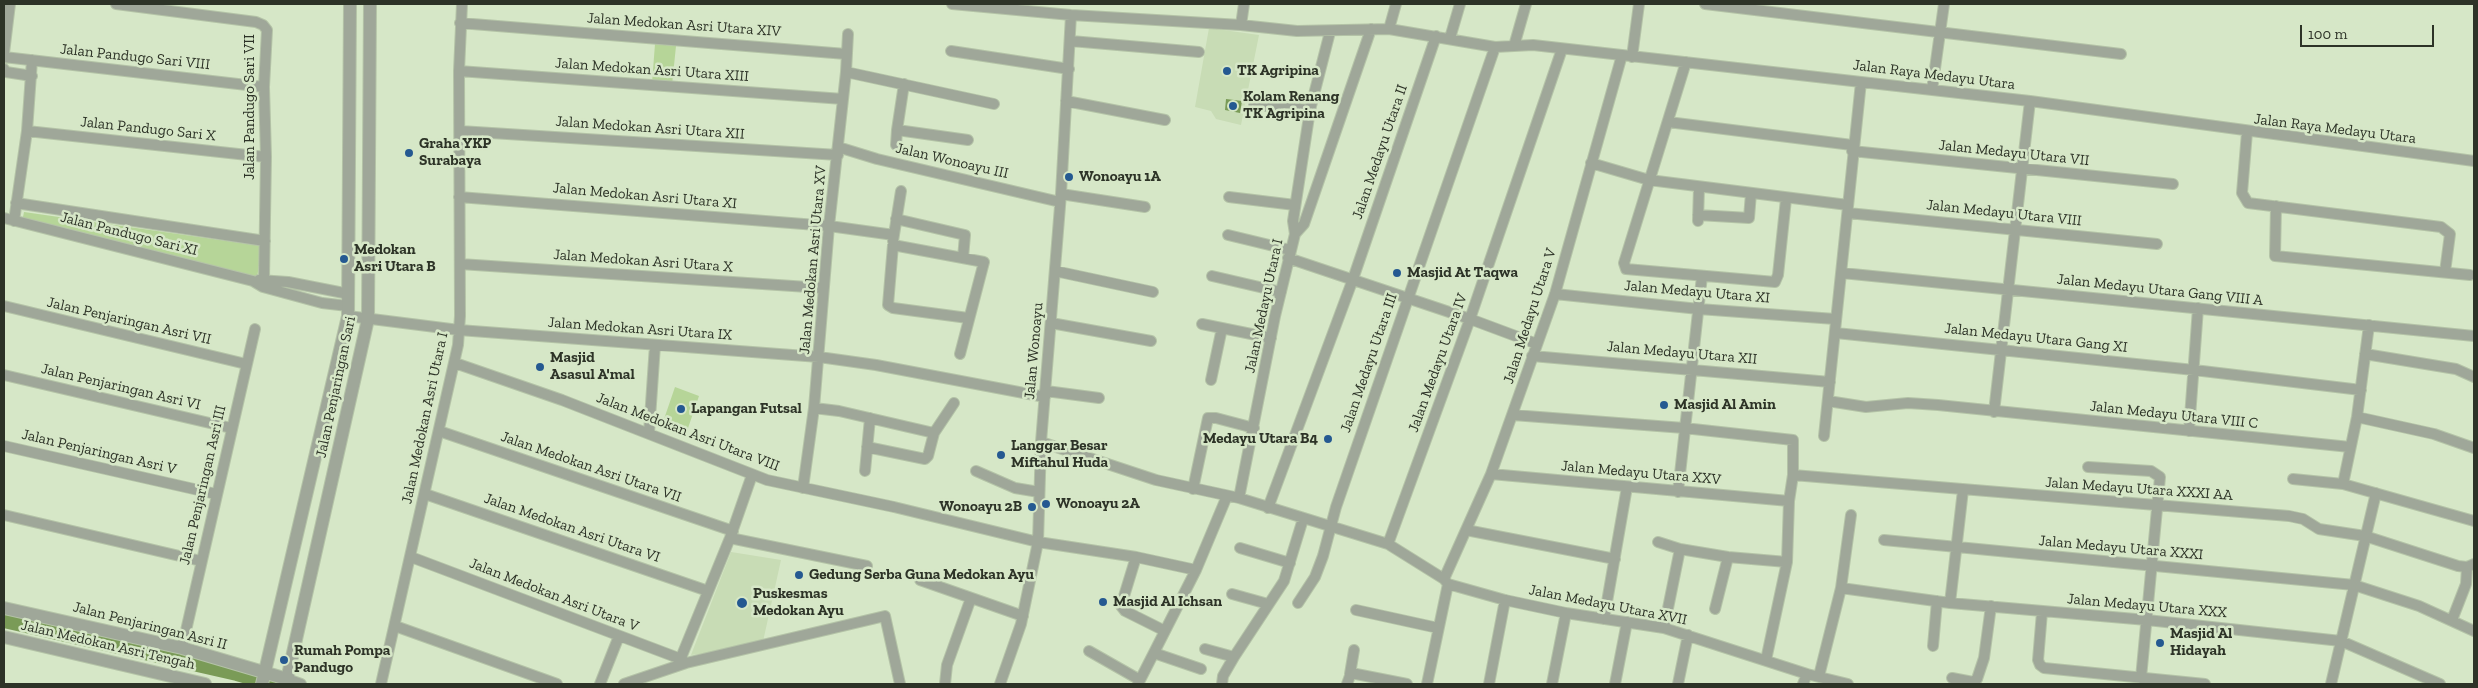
<!DOCTYPE html>
<style>
body{margin:0}
#map{position:relative;width:2478px;height:688px;overflow:hidden;background:#d6e7c7;font-family:"Zilla Slab",serif}
canvas{display:block}
.frame{position:absolute;inset:0;border:5px solid #2d3327;pointer-events:none}
.scale{position:absolute;left:2300px;top:25px;width:134px;height:22px;box-sizing:border-box;border:2px solid #2d3327;border-top:0;padding-left:6px;font-size:15px;line-height:18px;white-space:nowrap;color:#2d3327;-webkit-text-stroke:4px #d6e7c7;paint-order:stroke}
</style>
<div id="map">
<canvas width="2478" height="688"></canvas>
<div class="frame"></div>
<div class="scale">100 m</div>
</div>
<script>
const ctx = document.querySelector('canvas').getContext('2d');
ctx.lineJoin = 'round';
function paint(path, color) {
  ctx.fillStyle = color;
  ctx.fill(path, 'evenodd');
}
function shape(rows) {
  const path = new Path2D();
  for (const r of rows) {
    path.moveTo(r[0], r[1]);
    for (let i = 2; i < r.length; i += 2) path.lineTo(r[i], r[i + 1]);
  }
  return path;
}
function trace(path, color, width, dash) {
  ctx.strokeStyle = color;
  ctx.lineWidth = width;
  ctx.lineCap = dash ? 'butt' : 'round';
  ctx.setLineDash(dash || []);
  ctx.stroke(path);
}
function label(font, color, halo, rows, align = 'center') {
  ctx.font = font + ' "Zilla Slab",serif';
  ctx.lineWidth = 5;
  ctx.setLineDash([]);
  ctx.textBaseline = 'middle';
  ctx.strokeStyle = halo;
  ctx.fillStyle = color;
  for (const [text, x, y, turn = 0] of rows) {
    ctx.save();
    ctx.translate(x, y);
    ctx.rotate((+turn || 0) * Math.PI / 180);
    ctx.textAlign = isNaN(turn) ? turn : align;
    if (halo) ctx.strokeText(text, 0, 0);
    ctx.fillText(text, 0, 0);
    ctx.restore();
  }
}
paint(shape([
 [1209,28,1259,35,1241,125,1216,119,1211,111,1195,107],
 [731,552,781,560,762,646,691,655]
]), '#c8dcb5');
paint(shape([
 [655,44,676,46,672,85,652,83],
 [24,212,262,246,257,278,22,222],
 [675,387,699,396,687,431,663,422]
]), '#b6d598');
paint(shape([
 [1226,99,1242,101,1240,113,1225,110]
]), '#7a9b57');
trace(shape([
 [4,620,237,673,275,684]
]), '#7a9b57', 16);
const minor = shape([
 [116,4,256,22,263,25,267,30,264,87,266,157,264,279],
 [952,4,1071,15,1241,25,1297,31,1389,29,1495,47,1533,45,2030,101,2474,161],
 [1705,4,2121,54],
 [460,23,846,54],
 [1241,25,1244,4],
 [1389,29,1396,4],
 [1450,38,1460,4],
 [1071,41,1199,52],
 [1514,46,1526,4],
 [951,51,1069,69],
 [4,53,10,4],
 [4,57,264,87],
 [1632,57,1639,4],
 [1686,62,1624,263,1626,269,1775,282,1778,275,1786,199],
 [4,69,6,72,32,76],
 [459,71,843,99],
 [846,72,994,104],
 [904,84,897,130,968,140],
 [1932,90,1944,4],
 [1066,101,1165,120],
 [1254,105,1310,110],
 [1668,122,1852,145],
 [27,131,266,157],
 [460,131,838,155],
 [2247,132,2242,193,2248,203,2441,227,2450,234,2445,272],
 [896,145,897,130],
 [838,147,877,159,1060,202],
 [1852,151,2173,184],
 [1591,163,1649,180,1848,205],
 [1061,194,1145,207],
 [459,197,829,226,894,235],
 [1229,197,1295,205],
 [16,203,265,241],
 [2276,206,2275,256,2470,275],
 [1848,213,2157,244],
 [1698,215,1749,218,1751,193],
 [4,218,253,281,263,287,322,303,348,306],
 [896,219,965,235,963,258],
 [14,221,27,131,32,60],
 [1698,221,1699,187],
 [1295,234,1304,224,1371,29],
 [1228,235,1290,250],
 [893,241,901,191],
 [1288,258,1470,319,1537,344],
 [460,264,823,288],
 [1055,271,1153,292],
 [1842,273,2474,336],
 [1212,276,1281,292],
 [259,280,288,282,349,294],
 [1555,294,1699,309,1835,319],
 [4,306,246,364],
 [348,316,459,330,819,357,876,365,1045,397],
 [1051,323,1151,341],
 [1202,324,1271,338],
 [2369,325,2357,417,2343,484,2474,521],
 [1836,333,2194,370,2361,390],
 [960,354,984,262,893,245,888,305,893,308,968,318],
 [2365,354,2456,369,2474,377],
 [1532,356,1830,382],
 [455,363,562,400,767,480,894,507,1038,542,1136,557,1196,570],
 [4,375,231,428],
 [1211,380,1222,328],
 [1046,391,1099,398],
 [1828,401,1866,407,1908,403,1938,405,2350,447],
 [814,408,839,411,934,433],
 [1994,412,2030,101],
 [1513,415,1684,428,1793,440,1793,475,1789,501,1787,562,1766,660],
 [2357,417,2434,434,2474,448],
 [439,431,733,531],
 [2189,431,2198,308],
 [649,433,655,345],
 [1824,436,1861,82],
 [1041,442,1156,480,1239,498,1388,544,1444,579,1448,584],
 [4,446,216,494],
 [867,447,925,459,928,456,934,433,954,403],
 [2088,467,2151,471,2160,477,2141,678],
 [865,471,870,418],
 [976,471,1015,488,1039,492],
 [1491,474,1789,501],
 [1793,475,2289,516,2303,519,2319,529,2365,536,2458,566,2467,567,2474,564],
 [2293,479,2343,484],
 [803,488,814,408,829,226,846,72,848,34],
 [1193,489,1208,418,1216,418,1254,428],
 [1678,492,1702,276],
 [425,494,708,591],
 [1239,498,1275,316,1295,234,1293,221,1310,110,1330,32],
 [1268,508,1353,279,1436,36],
 [4,515,201,561],
 [1466,530,1615,559],
 [730,538,867,566],
 [1884,540,2354,585,2419,606,2474,631],
 [1658,542,1680,549,1728,557,1787,562],
 [1388,544,1470,319,1562,49],
 [1240,548,1290,563],
 [411,557,681,659,686,663],
 [1136,557,1121,606,1125,611,1165,631],
 [1444,579,1491,474,1555,294,1622,55],
 [920,580,1023,616],
 [1448,584,1505,600,1566,613,1664,628,1807,674,1848,684],
 [1841,588,1950,603,2147,620,2341,641,2440,684],
 [1232,594,1268,604],
 [1298,603,1315,577,1323,556,1336,507,1495,47],
 [1950,603,1963,490],
 [1715,609,1728,557],
 [1356,610,1438,628],
 [2042,612,2038,660,2040,665,2044,668,2205,684],
 [1604,619,1627,487],
 [2452,620,2466,584,2467,567],
 [395,626,557,684],
 [1664,628,1680,549],
 [1933,646,1937,601],
 [182,648,255,329],
 [1205,649,1234,657],
 [1089,651,1140,680],
 [1154,653,1201,669],
 [678,665,730,538,752,475],
 [1350,674,1354,650],
 [1819,676,1841,588,1851,515],
 [1952,678,1973,682,1977,679,1984,658,1991,606],
 [287,679,301,684],
 [381,684,458,345,460,316,459,71,462,4],
 [600,684,619,636],
 [624,684,686,663,885,616,900,684],
 [945,684,947,665,971,598],
 [1000,684,1021,624,1038,542,1041,442,1061,194,1071,15],
 [1138,684,1196,570,1227,496],
 [1222,684,1223,676,1234,657,1284,581,1303,519],
 [1347,684,1351,673,1407,684],
 [1427,684,1448,584],
 [1489,684,1505,600],
 [1552,684,1566,613],
 [1615,684,1627,622],
 [1678,684,1688,635],
 [1803,684,1807,674],
 [2331,684,2376,493]
]);
const tertiary = shape([
 [4,608,182,648,287,679],
 [4,637,205,684],
 [262,684,348,316,350,4],
 [286,684,368,319,370,4]
]);
trace(minor, '#b4c3a7', 12);
trace(tertiary, '#b4c3a7', 14);
trace(minor, '#9fa799', 10);
trace(tertiary, '#9fa799', 12);
for (const [x, y, r, color] of [
 [1227,71,5,"#255991"],
 [1233,106,5,"#255991"],
 [409,153,5,"#255991"],
 [1069,177,5,"#255991"],
 [344,259,5,"#255991"],
 [1397,273,5,"#255991"],
 [540,367,5,"#255991"],
 [1664,405,5,"#255991"],
 [681,409,5,"#255991"],
 [1328,439,5,"#255991"],
 [1001,455,5,"#255991"],
 [1046,504,5,"#255991"],
 [1032,507,5,"#255991"],
 [799,575,5,"#255991"],
 [1103,602,5,"#255991"],
 [742,603,6,"#255991"],
 [2160,643,5,"#255991"],
 [284,660,5,"#255991"]
]) {
  const dot = new Path2D();
  dot.arc(x, y, r, 0, 2 * Math.PI);
  ctx.fillStyle = color;
  ctx.fill(dot);
  trace(dot, '#d6e7c7', 2);
}
label('15px', '#2d3327', '#d6e7c7', [
 ["Jalan Medokan Asri Utara XIV",684,25,4],
 ["Jalan Pandugo Sari VIII",135,57,6],
 ["Jalan Medokan Asri Utara XIII",652,70,4],
 ["Jalan Raya Medayu Utara",1934,75,7],
 ["Jalan Pandugo Sari VII",250,107,-90],
 ["Jalan Medokan Asri Utara XII",650,128,4],
 ["Jalan Pandugo Sari X",148,129,6],
 ["Jalan Raya Medayu Utara",2335,129,7],
 ["Jalan Medayu Utara II",1380,152,-71],
 ["Jalan Medayu Utara VII",2014,153,6],
 ["Jalan Wonoayu III",952,161,13],
 ["Jalan Medokan Asri Utara XI",645,196,5],
 ["Jalan Medayu Utara VIII",2004,213,6],
 ["Jalan Pandugo Sari XI",129,234,14],
 ["Jalan Medokan Asri Utara XV",813,260,-85],
 ["Jalan Medokan Asri Utara X",643,261,4],
 ["Jalan Medayu Utara Gang VIII A",2160,290,6],
 ["Jalan Medayu Utara XI",1697,292,5],
 ["Jalan Medayu Utara I",1264,306,-78],
 ["Jalan Medayu Utara V",1530,316,-72],
 ["Jalan Penjaringan Asri VII",129,321,13],
 ["Jalan Medokan Asri Utara IX",640,329,4],
 ["Jalan Medayu Utara Gang XI",2036,338,6],
 ["Jalan Wonoayu",1034,351,-85],
 ["Jalan Medayu Utara XII",1682,353,5],
 ["Jalan Medayu Utara III",1369,363,-71],
 ["Jalan Medayu Utara IV",1438,363,-70],
 ["Jalan Penjaringan Asri VI",121,387,13],
 ["Jalan Penjaringan Sari",336,387,-78],
 ["Jalan Medayu Utara VIII C",2174,415,6],
 ["Jalan Medokan Asri Utara I",425,418,-78],
 ["Jalan Medokan Asri Utara VIII",688,432,21],
 ["Jalan Penjaringan Asri V",99,452,13],
 ["Jalan Medokan Asri Utara VII",591,467,19],
 ["Jalan Medayu Utara XXV",1641,473,5],
 ["Jalan Penjaringan Asri III",203,485,-77],
 ["Jalan Medayu Utara XXXI AA",2139,489,4],
 ["Jalan Medokan Asri Utara VI",572,528,19],
 ["Jalan Medayu Utara XXXI",2121,548,5],
 ["Jalan Medokan Asri Utara V",554,595,21],
 ["Jalan Medayu Utara XVII",1608,605,11],
 ["Jalan Medayu Utara XXX",2147,606,5],
 ["Jalan Penjaringan Asri II",150,626,14],
 ["Jalan Medokan Asri Tengah",108,645,13]
]);
label('bold 15px', '#2d3327', '#d6e7c7', [
 ["TK Agripina",1237,71],
 ["Kolam Renang",1243,97],
 ["TK Agripina",1243,114],
 ["Graha YKP",419,144],
 ["Surabaya",419,161],
 ["Wonoayu 1A",1079,177],
 ["Medokan",354,250],
 ["Asri Utara B",354,267],
 ["Masjid At Taqwa",1407,273],
 ["Masjid",550,358],
 ["Asasul A'mal",550,375],
 ["Masjid Al Amin",1674,405],
 ["Lapangan Futsal",691,409],
 ["Medayu Utara B4",1318,439,"right"],
 ["Langgar Besar",1011,446],
 ["Miftahul Huda",1011,463],
 ["Wonoayu 2A",1056,504],
 ["Wonoayu 2B",1022,507,"right"],
 ["Gedung Serba Guna Medokan Ayu",809,575],
 ["Puskesmas",753,594],
 ["Medokan Ayu",753,611],
 ["Masjid Al Ichsan",1113,602],
 ["Masjid Al",2170,634],
 ["Hidayah",2170,651],
 ["Rumah Pompa",294,651],
 ["Pandugo",294,668]
], 'left');
</script>
